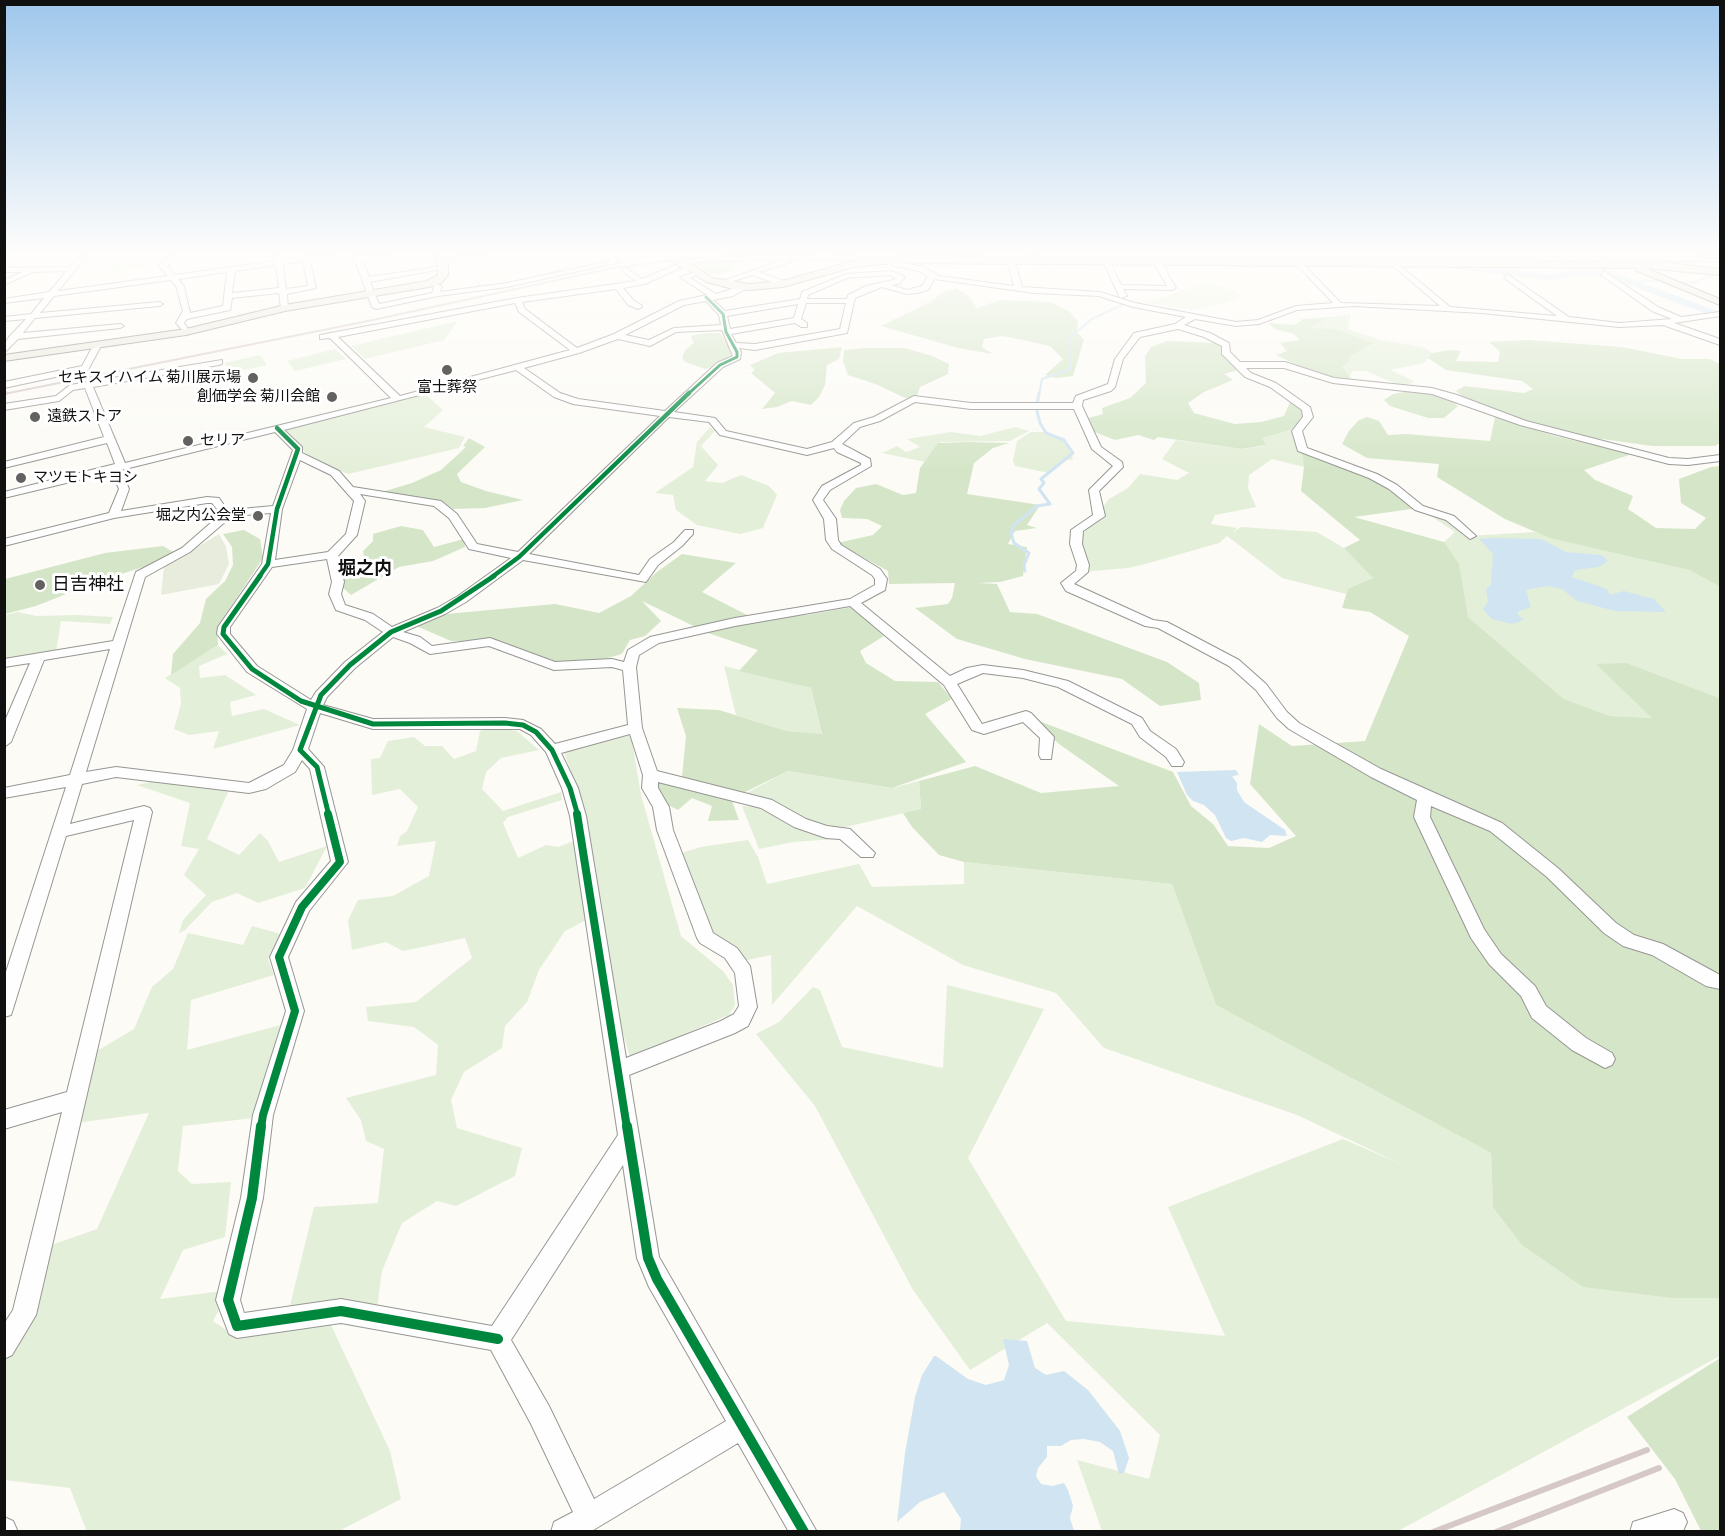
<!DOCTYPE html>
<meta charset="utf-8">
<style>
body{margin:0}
#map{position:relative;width:1725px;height:1536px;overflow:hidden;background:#fcfbf6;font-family:Bitter,serif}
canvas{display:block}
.frame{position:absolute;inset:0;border:6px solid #101010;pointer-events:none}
</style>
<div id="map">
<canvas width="1725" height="1536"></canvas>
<div class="frame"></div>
</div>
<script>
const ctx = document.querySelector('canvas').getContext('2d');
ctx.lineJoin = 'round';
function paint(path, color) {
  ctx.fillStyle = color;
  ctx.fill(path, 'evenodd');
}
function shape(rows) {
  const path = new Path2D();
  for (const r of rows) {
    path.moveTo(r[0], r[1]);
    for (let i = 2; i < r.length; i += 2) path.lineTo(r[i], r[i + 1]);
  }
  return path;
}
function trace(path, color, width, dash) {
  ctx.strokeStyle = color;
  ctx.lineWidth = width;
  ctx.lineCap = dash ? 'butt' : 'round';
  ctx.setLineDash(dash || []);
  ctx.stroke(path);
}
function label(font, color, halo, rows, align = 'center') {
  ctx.font = font + ' Bitter,"Noto Sans JP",serif';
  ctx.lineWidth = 6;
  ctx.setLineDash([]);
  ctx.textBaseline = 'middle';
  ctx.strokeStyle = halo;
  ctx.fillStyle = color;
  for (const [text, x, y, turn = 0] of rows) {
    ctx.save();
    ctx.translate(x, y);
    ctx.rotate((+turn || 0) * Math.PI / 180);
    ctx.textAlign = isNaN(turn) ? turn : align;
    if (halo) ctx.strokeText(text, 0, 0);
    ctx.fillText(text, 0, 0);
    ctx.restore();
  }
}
paint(shape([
 [136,258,153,265,109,272,110,269,103,269,111,260],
 [1351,314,1348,329,1384,341,1424,347,1432,353,1424,363,1390,370,1414,381,1410,384,1399,385,1366,371,1352,371,1350,378,1345,373,1342,367,1347,357,1373,344,1309,328,1330,317],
 [458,321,444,340,365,359,351,346],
 [335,349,346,359,295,371,287,361],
 [260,355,267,365,232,373,224,363],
 [424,393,443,410,424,427,465,437,459,448,348,474,318,463,278,430],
 [1297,425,1306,452,1304,467,1272,459,1249,475,1248,488,1256,507,1215,515,1211,524,1237,528,1232,533,1241,527,1317,532,1344,548,1374,578,1349,589,1346,594,1282,578,1227,536,1219,543,1149,563,1128,568,1082,572,1079,559,1083,534,1109,499,1128,488,1140,474,1177,480,1189,473,1162,459,1176,440,1242,449,1265,446,1262,438],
 [710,427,715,431,701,446,718,465,705,481,722,483,741,475,769,486,777,495,763,528,740,534,697,525,676,510,673,495,655,493,693,467,697,442],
 [1015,427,1029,431,1010,441,940,442,925,462,882,453,897,446,906,452,920,447,907,439,951,432,980,436],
 [1031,432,1043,432,1069,444,1073,460,1063,459,1049,473,1015,466,1013,460,1017,441],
 [1419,508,1448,517,1470,536,1535,532,1689,570,1720,587,1720,698,1627,663,1653,718,1610,716,1564,699,1468,617,1444,542,1455,532],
 [18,612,36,616,78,615,113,617,110,624,61,621,56,652,5,660,5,615],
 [218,645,227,654,199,666,200,678,225,675,256,695,230,702,232,716,264,709,300,725,213,749,219,731,189,735,174,729,181,704,180,688,165,678],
 [724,666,811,688,822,735,787,731,736,715],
 [492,727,517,731,539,750,501,758,486,772,482,789,503,811,561,792,562,800,508,817,503,823,518,858,546,845,558,847,574,841,594,916,565,931,539,970,527,1002,505,1026,502,1048,464,1072,451,1100,457,1128,522,1148,515,1176,456,1206,437,1201,402,1223,382,1271,376,1316,288,1314,314,1207,378,1203,384,1149,366,1141,361,1120,346,1098,436,1075,438,1045,414,1027,368,1021,366,1007,416,1002,472,958,465,938,403,951,386,942,352,950,348,920,358,900,393,896,429,876,436,841,397,846,400,836,407,831,418,807,400,789,372,795,371,759,380,758,388,741,414,737,425,746,442,746,454,759,476,751,480,731],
 [631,735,641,795,681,936,723,971,733,985,735,1005,729,1015,630,1057,618,1017,577,789,564,752],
 [788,771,892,788,919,781,921,809,846,827,811,827,807,829,836,839,793,842,759,849,742,806,764,807,741,796],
 [155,781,229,790,207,839,239,855,260,833,268,841,279,862,327,846,305,888,258,903,237,893,212,902,185,930,179,933,183,920,206,895,184,875,199,849,181,846,190,803,137,785],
 [748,840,758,857,767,884,859,864,872,887,964,884,964,862,1172,884,1216,1005,1491,1153,1493,1207,1720,1289,1720,1356,1398,1531,1102,1531,1077,1460,1149,1479,1160,1435,1047,1323,970,1370,913,1290,815,1106,756,1034,779,1022,813,987,820,990,842,1047,943,1068,947,985,1044,1009,968,1158,1066,1321,1225,1336,1168,1207,1343,1139,1401,1164,1297,1115,1104,1048,1056,993,963,965,857,906,772,1005,771,955,738,962,708,939,674,855,701,847],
 [252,926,281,934,268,959,274,975,191,1000,187,1050,292,1022,267,1067,254,1118,183,1126,178,1171,192,1184,231,1182,225,1237,183,1250,160,1299,230,1290,213,1321,238,1338,331,1325,390,1451,401,1499,339,1531,87,1532,70,1488,5,1480,5,1357,40,1249,97,1229,149,1113,69,1124,85,1058,134,1029,152,987,173,969,188,933,243,945]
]), '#e4efd9');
paint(shape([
 [717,259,728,261,740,267,721,274,705,274,689,263],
 [956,288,968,295,977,308,1000,300,1051,302,1070,312,1078,321,1077,332,1084,340,1073,376,1057,378,1045,375,1063,359,1050,346,1003,336,984,339,982,347,993,354,958,348,881,326,932,301,943,292],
 [1330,317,1310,328,1334,329,1374,343,1348,357,1349,361,1342,367,1350,378,1359,382,1335,379,1307,370,1276,355,1287,351,1280,343,1300,340,1294,334,1275,329,1268,323,1295,325,1303,319],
 [706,333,720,333,732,351,731,355,724,361,706,369,685,362,682,358,685,350,694,343,691,338,693,335],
 [1529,340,1622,347,1682,359,1710,359,1720,364,1720,443,1715,446,1652,446,1588,437,1523,420,1464,397,1456,391,1464,386,1524,393,1533,389,1522,381,1446,370,1428,358,1432,353,1451,350,1461,351,1456,361,1498,362,1500,352,1489,342],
 [1167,341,1222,343,1225,350,1222,352,1238,370,1224,374,1233,380,1204,392,1188,403,1194,413,1235,424,1261,422,1284,416,1292,398,1304,410,1304,416,1297,425,1289,430,1262,438,1266,445,1242,449,1158,437,1154,440,1138,435,1115,440,1092,431,1085,419,1103,414,1102,408,1130,398,1146,383,1145,356,1151,347],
 [842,347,839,359,827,365,825,385,819,397,811,405,792,401,777,407,762,409,775,393,751,373,755,370,750,365,778,353],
 [865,348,905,348,932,356,949,364,948,374,920,387,917,396,905,398,878,385,848,375,843,361,844,350],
 [1416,390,1445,396,1458,406,1444,418,1428,418,1390,406,1384,400,1393,394],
 [1367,417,1379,421,1388,435,1406,434,1490,441,1495,417,1555,436,1632,454,1584,470,1595,480,1633,496,1628,509,1656,528,1695,529,1706,518,1681,503,1679,479,1711,467,1720,466,1720,587,1689,570,1550,538,1505,519,1437,477,1439,464,1367,458,1342,444,1349,431,1359,420],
 [469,438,485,447,457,474,461,482,486,491,523,500,485,508,453,509,442,501,382,492,412,483,441,470,466,447,463,446],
 [968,442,1009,443,993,448,974,463,967,494,1040,505,1027,525,1037,528,1015,531,1008,544,1027,547,1023,576,1000,582,978,583,997,584,1010,612,1037,614,1167,662,1199,683,1201,700,1160,706,1122,679,1025,659,957,639,915,608,948,604,952,598,955,583,889,584,888,571,837,543,873,535,882,526,867,519,842,518,840,510,844,501,856,488,876,484,903,495,916,493,920,468,938,443],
 [1302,449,1373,476,1419,508,1354,517,1444,542,1459,564,1468,617,1564,699,1610,716,1652,718,1596,664,1627,663,1720,698,1720,1298,1673,1298,1583,1287,1522,1245,1493,1207,1491,1153,1216,1005,1172,884,964,862,939,855,912,827,903,813,921,809,919,781,975,766,1041,793,1119,786,1059,744,1026,716,1173,772,1191,806,1213,824,1228,846,1269,848,1296,836,1250,784,1259,724,1292,746,1365,741,1409,636,1370,612,1342,608,1348,589,1373,578,1344,548,1360,540,1301,491,1304,467],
 [401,526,423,530,434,547,464,539,465,547,433,561,399,567,351,595,342,587,340,575,366,568,363,551,373,541,373,534],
 [244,530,260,539,263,558,217,628,218,645,171,675,173,654,200,623,206,599,225,581,233,565,232,547,223,534],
 [163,546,173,552,146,566,94,583,36,606,5,614,5,579,105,553],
 [682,554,736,563,702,592,753,618,807,615,852,607,884,636,860,651,866,663,895,681,938,682,952,699,925,714,966,762,892,788,788,771,741,794,682,777,686,736,677,708,719,710,787,731,822,734,811,688,739,671,758,650,708,633,642,601,661,621,645,636,630,640,622,654,597,661,553,663,498,642,451,641,414,625,446,614,555,604,599,613,631,596,657,572],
 [657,779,732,801,739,820,708,821,712,806,692,798,678,810,664,803,654,786],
 [1720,1358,1720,1531,1701,1531,1675,1479,1627,1417]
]), '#d5e6c8');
paint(shape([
 [219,534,226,547,229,564,219,584,161,595,164,567]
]), '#e7ecdc');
paint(shape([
 [1213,283,1235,291,1241,296,1225,303,1192,310,1147,303,1199,284]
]), '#eef3e2');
paint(shape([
 [1495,538,1541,539,1566,552,1602,555,1608,561,1599,567,1575,570,1572,577,1607,589,1610,595,1624,591,1654,599,1666,612,1615,611,1577,601,1562,589,1547,586,1526,590,1531,607,1519,611,1517,614,1524,620,1512,624,1492,619,1483,609,1488,602,1486,590,1491,584,1493,554,1479,539],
 [1236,770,1239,775,1232,776,1237,783,1237,790,1244,802,1285,830,1287,836,1270,835,1262,842,1244,838,1231,841,1226,838,1215,815,1204,805,1193,801,1187,795,1177,772],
 [1003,1339,1027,1341,1035,1368,1046,1375,1064,1371,1088,1390,1120,1431,1129,1458,1124,1473,1119,1474,1113,1451,1100,1442,1084,1439,1071,1440,1061,1446,1047,1446,1047,1457,1038,1468,1036,1476,1041,1484,1052,1486,1064,1483,1068,1490,1073,1506,1070,1518,1074,1531,960,1531,961,1519,944,1492,920,1502,897,1522,905,1453,915,1397,922,1375,934,1356,936,1356,968,1379,986,1385,1004,1380,1009,1365]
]), '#d1e4f1');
trace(shape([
 [558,255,569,266],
 [954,255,1048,258],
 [1462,256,1660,258,1656,256,1692,256],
 [4,269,38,255],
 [1505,272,1522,284],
 [531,278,576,265,586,267],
 [476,279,480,287],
 [1634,282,1663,280],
 [1676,282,1694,283,1720,272],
 [1039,395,1042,379,1071,369,1069,338,1092,319,1124,304]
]), '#d1e4f1', 2);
trace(shape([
 [1037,405,1039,393],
 [1025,571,1024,565,1029,553,1014,543,1011,533,1013,526,1037,506,1050,504,1039,489,1044,483,1041,479,1073,453,1064,440,1046,433,1040,423,1036,407]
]), '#d1e4f1', 3);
paint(shape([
 [1375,255,1390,255,1395,258,1390,261,1375,255],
 [1440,261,1553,275,1577,269,1607,270,1720,312,1720,319,1606,276,1577,275,1553,281,1436,266,1436,262,1440,261]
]), '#d1e4f1');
const minor = shape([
 [80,255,88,255,58,291,168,276,159,266,170,255,178,255,167,266,175,275,275,261,275,255,281,255,282,260,302,257,302,255,337,255,310,260,316,288,287,294,288,310,281,308,279,293,232,298,230,310,187,319,184,323,190,332,186,334,176,323,183,311,176,286,171,280,54,296,40,313,159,302,163,304,159,306,35,318,23,333,120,324,124,326,120,328,18,339,4,353,4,345,9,337,26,319,4,321,4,317,31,314,44,298,4,303,4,299,49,292,67,271,32,272,4,285,4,280,23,272,4,272,4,268,70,267,80,255],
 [303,261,308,286,286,289,283,264,303,261],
 [276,265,279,288,232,293,235,271,276,265],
 [227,272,223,306,190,313,184,286,178,279,227,272],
 [353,255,391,255,363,261,369,277,443,266,447,268,370,282,379,304,432,293,434,287,430,283,434,281,442,287,440,292,507,283,611,261,605,255,612,255,620,262,507,287,438,296,376,309,372,307,353,255],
 [462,255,488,255,441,261,437,259,462,255],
 [740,255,859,256,872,262,868,264,858,260,791,259,791,262,759,272,786,282,783,286,752,275,721,285,717,283,785,259,693,262,645,284,623,288,634,301,641,305,642,307,638,309,628,305,616,289,522,302,525,309,577,348,614,334,679,301,707,295,680,277,693,273,697,275,690,278,716,294,745,285,745,289,733,296,713,300,725,311,800,299,802,292,846,274,891,271,905,277,899,284,891,285,907,290,922,286,928,276,919,271,894,266,889,260,893,258,899,262,924,267,939,276,1014,286,1007,261,1011,259,1015,261,1022,287,1100,292,1135,303,1236,322,1258,320,1296,306,1333,303,1296,264,1299,260,1341,303,1440,306,1392,265,1395,261,1450,307,1557,316,1504,278,1507,274,1569,317,1619,323,1672,319,1652,311,1601,275,1604,271,1658,307,1681,317,1720,312,1720,316,1674,323,1720,339,1720,345,1663,325,1619,327,1482,313,1354,306,1297,310,1259,324,1236,326,1195,319,1184,325,1210,333,1229,343,1230,352,1240,362,1285,362,1334,378,1432,388,1457,395,1526,421,1669,458,1688,459,1720,455,1720,461,1688,465,1669,464,1520,425,1432,394,1333,383,1284,368,1246,368,1251,373,1276,383,1310,407,1313,417,1302,431,1307,448,1377,474,1397,485,1423,506,1454,516,1476,536,1470,539,1446,520,1415,510,1389,489,1369,478,1298,451,1292,431,1303,417,1302,410,1270,387,1245,377,1222,354,1222,346,1204,337,1178,329,1140,337,1123,359,1115,387,1111,391,1083,400,1082,406,1101,447,1122,462,1123,467,1099,491,1105,516,1083,531,1082,544,1089,565,1088,572,1074,584,1153,620,1167,622,1239,660,1266,684,1287,712,1299,723,1381,769,1502,823,1559,869,1616,923,1634,935,1663,944,1720,975,1720,989,1706,986,1652,955,1623,946,1604,933,1547,877,1490,831,1431,806,1430,817,1484,929,1501,954,1535,986,1546,1006,1586,1038,1612,1053,1615,1059,1612,1065,1605,1068,1572,1050,1532,1018,1521,996,1489,964,1471,938,1414,817,1417,800,1371,777,1289,729,1277,718,1256,690,1229,666,1158,628,1145,626,1066,591,1061,583,1076,571,1077,565,1070,544,1071,530,1093,515,1089,490,1113,466,1092,449,1074,409,971,409,915,402,880,421,860,427,842,444,870,459,871,466,830,490,823,500,836,519,838,540,841,545,880,569,887,579,885,590,861,603,950,676,967,668,983,665,1023,670,1068,681,1142,718,1150,731,1176,749,1184,762,1182,766,1172,766,1166,757,1140,737,1132,724,1058,687,1023,678,983,673,957,684,982,724,1026,711,1031,713,1054,737,1051,759,1041,759,1039,755,1040,738,1023,722,984,734,972,730,944,685,850,606,735,626,659,643,639,655,636,667,642,728,657,771,772,800,806,819,827,826,850,829,875,853,873,857,861,857,840,839,826,838,794,827,761,808,658,782,658,788,669,807,673,830,713,933,737,948,750,966,757,1007,748,1026,735,1033,629,1075,659,1257,817,1532,789,1532,738,1443,590,1532,551,1532,554,1522,573,1512,531,1424,491,1350,341,1323,237,1338,229,1334,216,1300,241,1198,253,1115,286,1011,270,957,296,902,331,861,310,769,302,760,295,772,266,789,249,793,116,777,82,784,70,824,144,806,150,808,152,812,36,1315,12,1355,4,1359,4,1324,13,1310,62,1112,4,1129,4,1110,67,1092,134,820,66,836,13,1009,11,1015,4,1017,4,978,66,787,4,798,4,788,70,775,110,649,44,660,11,742,4,747,4,723,30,663,4,667,4,659,113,641,136,572,182,548,221,514,212,503,207,503,114,518,4,546,4,539,109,513,119,489,112,472,4,498,4,492,115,464,107,443,4,468,4,462,104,437,85,388,73,390,59,401,4,410,4,404,56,396,70,385,222,360,222,364,219,365,93,387,125,463,391,398,330,338,320,339,320,335,517,298,636,281,622,271,625,267,642,279,692,258,740,255],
 [890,275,896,278,893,280,866,286,848,295,847,299,807,299,808,295,847,278,890,275],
 [934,279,1034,293,1099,296,1133,307,1186,317,1175,324,1134,333,1115,359,1108,384,1076,396,1073,403,971,403,914,396,874,417,854,423,832,442,807,449,726,431,715,418,674,412,723,367,740,359,741,352,739,348,755,350,847,333,855,298,882,287,907,294,918,293,928,290,934,279],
 [706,301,719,315,721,325,674,328,649,340,625,335,684,305,706,301],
 [515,303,519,312,570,350,400,396,338,337,515,303],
 [806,303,846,303,840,329,755,344,736,343,731,334,795,323,801,327,807,327,807,323,801,319,806,303],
 [798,304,794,318,730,329,727,316,798,304],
 [722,330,733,356,717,363,665,411,578,399,560,393,524,368,579,353,618,339,650,346,676,332,722,330],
 [516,370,554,397,573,404,660,416,518,552,477,544,457,514,441,501,353,487,339,471,302,453,302,447,284,430,516,370],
 [669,417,709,422,720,435,807,455,834,448,837,452,861,463,861,465,822,486,813,500,824,519,826,540,832,549,872,575,875,579,875,585,850,599,735,618,650,637,628,650,624,662,612,659,555,662,490,638,432,646,420,637,403,632,445,614,466,602,523,560,646,582,658,565,682,546,693,534,693,530,685,530,674,542,650,559,639,575,529,554,669,417],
 [275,432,293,450,273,506,230,510,226,508,219,498,207,497,121,511,129,489,121,470,275,432],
 [300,460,331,475,354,501,346,534,328,552,275,560,282,509,300,460],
 [360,494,434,506,449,518,469,549,511,558,458,596,437,608,392,627,373,614,345,605,341,594,344,582,338,556,357,535,365,501,360,494],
 [271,513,262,564,218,627,217,634,247,672,307,709,293,750,284,765,249,783,116,767,86,772,145,577,190,552,232,516,271,513],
 [327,559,332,582,329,594,336,610,365,620,383,632,345,662,316,692,311,700,257,666,230,634,230,627,272,567,327,559],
 [393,637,410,643,430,654,489,646,554,670,612,667,623,670,628,725,555,744,541,729,523,720,505,718,373,719,323,705,327,697,355,668,393,637],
 [320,713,373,729,520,729,531,735,546,752,562,788,570,816,618,1135,492,1326,341,1299,244,1313,240,1300,263,1198,273,1115,304,1011,288,957,309,911,348,862,324,767,308,749,320,713],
 [630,734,643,775,642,788,653,807,657,830,697,938,700,943,725,958,735,973,739,1006,734,1014,721,1021,626,1058,586,816,578,788,561,753,630,734],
 [623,1165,637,1258,649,1287,726,1421,594,1499,549,1406,511,1340,623,1165],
 [1697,255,1720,255,1720,258,1701,257,1697,255],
 [1102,259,1108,259,1121,285,1167,286,1153,262,1160,260,1176,288,1172,290,1123,289,1127,296,1120,298,1102,259],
 [94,344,101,346,88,370,4,388,4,382,82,366,94,344],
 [1674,1509,1683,1513,1687,1522,1683,1531,1630,1532,1633,1522,1674,1509],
 [4,1517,13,1521,18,1532,4,1532,4,1517]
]);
const major = shape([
 [433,255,443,255,448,263,448,275,441,283,429,287,285,311,186,335,4,361,4,355,186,329,285,305,427,281,438,275,438,263,433,255],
 [893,257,1658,262,1720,269,1720,275,1645,268,1720,299,1720,305,1637,271,1636,268,893,263,854,267,783,287,750,290,733,289,706,282,681,265,689,263,712,278,750,284,782,281,853,261,893,257]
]);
trace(minor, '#969694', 2);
trace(major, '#848381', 2);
paint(minor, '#fffefe');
paint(major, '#eae8dc');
trace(shape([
 [894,255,1720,262],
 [4,394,373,320,608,269,682,259,744,255]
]), '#d6c8c7', 2);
trace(shape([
 [4,394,7,393]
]), '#d6c8c7', 3);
trace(shape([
 [1433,1532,1647,1450],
 [1496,1532,1659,1468]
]), '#d6c8c7', 6);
const majorBridge = shape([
 [672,255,686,265]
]);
trace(majorBridge, '#848381', 12, []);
trace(majorBridge, '#eae8dc', 10);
trace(shape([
 [687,395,720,365,737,357,737,352,726,332,723,314,706,297]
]), '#00873e', 3);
trace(shape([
 [259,577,268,564,277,509,298,449,277,428],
 [492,577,519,557,689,393]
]), '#00873e', 4.5);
trace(shape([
 [260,576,224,627,223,634,252,669,301,701,373,724,505,723,523,725,536,732,552,750,570,788,578,816],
 [329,816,317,767,300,750,321,695,350,665,391,632,441,611,494,576]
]), '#00873e', 5);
trace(shape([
 [577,814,627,1128],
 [261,1128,263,1115,295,1011,279,957,302,907,340,862,328,814]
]), '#00873e', 8);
trace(shape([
 [261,1126,252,1198,228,1300,237,1326,341,1311,498,1339],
 [627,1126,648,1258,657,1279,804,1532]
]), '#00873e', 10);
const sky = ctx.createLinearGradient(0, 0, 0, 470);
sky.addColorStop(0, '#9fc7ec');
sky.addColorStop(0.54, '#fefdfb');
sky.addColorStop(1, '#fefdfb00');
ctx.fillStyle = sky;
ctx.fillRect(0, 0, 1725, 470);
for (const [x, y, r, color] of [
 [447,370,6,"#636260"],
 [253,378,6,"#636260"],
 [332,397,6,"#636260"],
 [35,417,6,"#636260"],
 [188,441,6,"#636260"],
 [21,478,6,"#636260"],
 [258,516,6,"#636260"],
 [40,585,6,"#636260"]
]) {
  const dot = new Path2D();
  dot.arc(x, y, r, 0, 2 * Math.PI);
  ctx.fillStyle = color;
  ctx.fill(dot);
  trace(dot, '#fff', 2);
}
label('15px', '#101010', '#fff', [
 ["セキスイハイム 菊川展示場",241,378],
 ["富士葬祭",447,388,"center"],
 ["創価学会 菊川会館",320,397],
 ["遠鉄ストア",47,417,"left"],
 ["セリア",200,441,"left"],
 ["マツモトキヨシ",33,478,"left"],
 ["堀之内公会堂",246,516]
], 'right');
label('bold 18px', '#101010', '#fff', [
 ["堀之内",365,569]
]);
label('18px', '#101010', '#fff', [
 ["日吉神社",52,585]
], 'left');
</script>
